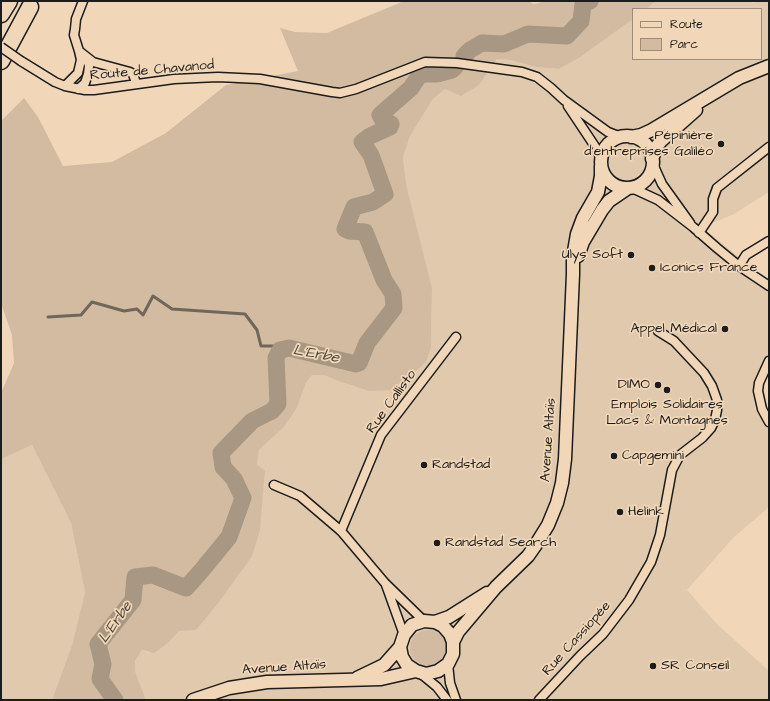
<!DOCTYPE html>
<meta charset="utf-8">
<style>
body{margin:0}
#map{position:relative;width:770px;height:701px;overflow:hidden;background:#f1d7b8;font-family:"Architects Daughter",sans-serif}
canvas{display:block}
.frame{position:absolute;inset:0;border:2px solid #1c1c1c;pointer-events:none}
.legend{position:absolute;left:632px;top:8px;width:130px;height:52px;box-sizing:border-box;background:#f1d7b8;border:1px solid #9c8c7a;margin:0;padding:5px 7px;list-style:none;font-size:12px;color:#1c1c1c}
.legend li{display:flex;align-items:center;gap:8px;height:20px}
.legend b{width:20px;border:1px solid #9c8c7a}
</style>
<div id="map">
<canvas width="770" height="701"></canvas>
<div class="frame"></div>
<ul class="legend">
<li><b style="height:5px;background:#f1d7b8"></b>Route</li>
<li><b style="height:11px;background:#d2bba1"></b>Parc</li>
</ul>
</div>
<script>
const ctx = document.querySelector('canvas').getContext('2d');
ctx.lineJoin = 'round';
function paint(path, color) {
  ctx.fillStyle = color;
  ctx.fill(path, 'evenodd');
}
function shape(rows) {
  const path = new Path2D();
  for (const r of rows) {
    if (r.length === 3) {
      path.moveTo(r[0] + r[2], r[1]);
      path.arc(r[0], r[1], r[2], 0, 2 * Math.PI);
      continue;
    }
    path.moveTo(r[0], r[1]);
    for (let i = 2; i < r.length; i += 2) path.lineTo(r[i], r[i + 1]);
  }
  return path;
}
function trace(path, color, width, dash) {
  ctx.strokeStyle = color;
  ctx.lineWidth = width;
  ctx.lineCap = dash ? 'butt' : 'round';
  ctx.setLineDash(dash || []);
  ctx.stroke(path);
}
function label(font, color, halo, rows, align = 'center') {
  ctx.font = font + ' "Architects Daughter",sans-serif';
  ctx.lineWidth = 3.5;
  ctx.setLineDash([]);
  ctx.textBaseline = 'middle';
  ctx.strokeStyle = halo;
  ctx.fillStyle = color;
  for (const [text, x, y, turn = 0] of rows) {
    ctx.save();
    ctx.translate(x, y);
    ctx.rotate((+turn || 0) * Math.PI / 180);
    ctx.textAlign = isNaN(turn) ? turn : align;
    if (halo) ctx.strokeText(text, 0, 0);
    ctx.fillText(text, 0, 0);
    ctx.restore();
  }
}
paint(shape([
 [656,1,748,1,753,3,756,1,769,1,769,192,734,214,713,223,707,231,751,267,769,279,769,352,756,377,753,394,755,409,769,428,769,507,733,538,687,590,718,625,769,671,769,700,146,700,135,671,135,661,142,650,149,653,168,643,179,631,257,465,259,450,284,427,297,408,306,383,312,375,324,375,336,380,426,362,431,348,432,288,407,188,403,158,410,136,433,99,445,89,479,85,497,59,511,60,535,67,559,69,579,58,633,19,633,59,761,59,761,9,646,9],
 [32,445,71,523,85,592,72,645,52,700,1,700,1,458]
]), '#e1c9ad');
paint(shape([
 [404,1,527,1,534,4,547,1,656,1,646,9,633,9,633,19,579,58,559,69,535,67,511,60,497,59,479,85,461,96,445,89,433,99,410,136,403,158,407,188,432,288,431,348,426,362,394,390,369,391,336,380,324,375,312,375,306,383,297,408,284,427,259,450,257,465,265,471,263,492,260,530,252,556,219,602,196,630,179,631,168,643,154,653,142,650,135,661,135,671,146,700,52,700,72,645,85,592,71,523,32,445,1,459,1,393,14,363,12,335,1,303,1,121,24,98,38,117,63,166,112,162,166,133,226,85,298,71,280,28,295,32,327,33],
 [428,648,18]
]), '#d2bba1');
trace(shape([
 [48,317,81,315,92,302,124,311,137,309,143,315,153,296,172,309,245,314,257,330,261,346,276,346,280,350]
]), '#70665a', 3);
trace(shape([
 [464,56,470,50,482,43,504,44,528,34,567,36,581,21,583,4,590,1],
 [115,700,100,679,103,664,98,644,133,600,135,577,153,575,186,588,202,570,229,537,243,498,234,479,223,467,221,453,252,421,272,411,278,404,276,358,280,350,289,348,356,364,359,363,367,343,394,308,393,294,384,280,365,232,349,231,345,229,354,207,373,202,385,194,371,155,362,142,370,136,390,127,391,124,382,119,380,115,411,88,419,76,422,74,437,74,452,70,456,66]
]), '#a89783', 17);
const street = shape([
 [83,1,76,19,75,29,74,35,79,51,93,62,130,72,133,74,136,83],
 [21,61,55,82,65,86,85,90,94,90,174,79,218,77,260,79,332,92,340,93,356,89,425,62,457,63,522,72,537,77,551,88,564,100,608,132,621,137],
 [65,86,78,73,81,60,79,51],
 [78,89,85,83,88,74,89,66,87,58],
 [568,106,596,148,601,159],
 [653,164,662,184,690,223],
 [632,188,658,200,693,227,717,248,739,266,769,286],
 [699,233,713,212,713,199,717,188,769,147],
 [739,266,746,255,769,241],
 [769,361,759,383,758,391,762,409,769,422],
 [274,485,300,496,341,531,385,583,424,621],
 [341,531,381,435,456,337],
 [386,585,404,635],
 [448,664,450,683,456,700],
 [420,673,437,687,447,700],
 [539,700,580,656,603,634,629,600,651,562,660,535,672,470,680,455,702,438,711,428,715,420,717,410,717,400,712,386,704,373,674,341,658,331]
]);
const secondary = shape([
 [627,162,26],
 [631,137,641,135,652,130,739,78,769,66],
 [652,159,657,146,661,141,696,110],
 [578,256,583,242,602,210,609,201,628,188],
 [435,622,449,617,487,593],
 [453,642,458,632,496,587,528,556,535,546,548,525,557,503,562,483,565,459,573,274,573,257,577,234,583,218,598,192,601,176,601,166],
 [357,678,384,665,400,647],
 [193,700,229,688,267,682,381,679,416,671,426,674,438,671,448,664,453,654,453,642,450,634,443,626,435,622,424,621,412,625,404,635,400,647,402,657,407,665,416,671]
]);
const highway = shape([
 [1,14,9,1],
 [1,61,30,7]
]);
trace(street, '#1c1c1c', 11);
trace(secondary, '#1c1c1c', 15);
trace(highway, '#1c1c1c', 19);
trace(street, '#f1d7b8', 8);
trace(secondary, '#f1d7b8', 12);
trace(highway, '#f1d7b8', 16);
const streetBridge = shape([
 [1,47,21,61]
]);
trace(streetBridge, '#1c1c1c', 11, []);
trace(streetBridge, '#f1d7b8', 8);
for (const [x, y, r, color] of [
 [721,144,4,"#1c1c1c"],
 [631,255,4,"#1c1c1c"],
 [652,268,4,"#1c1c1c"],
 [725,329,4,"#1c1c1c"],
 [658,385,4,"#1c1c1c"],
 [667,390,4,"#1c1c1c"],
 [614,456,4,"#1c1c1c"],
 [424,465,4,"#1c1c1c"],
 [620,512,4,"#1c1c1c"],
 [437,543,4,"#1c1c1c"],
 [653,666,4,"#1c1c1c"]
]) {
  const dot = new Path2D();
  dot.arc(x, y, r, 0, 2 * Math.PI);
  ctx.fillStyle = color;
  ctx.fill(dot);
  trace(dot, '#f1d7b8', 1.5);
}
label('14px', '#1c1c1c', '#f1d7b8', [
 ["Route de Chavanod",152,71,-5],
 ["Rue Callisto",392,402,-54],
 ["Avenue Altaïs",549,440,-86],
 ["Rue Cassiopée",577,639,-48],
 ["Avenue Altaïs",284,668,-4]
]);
label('14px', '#1c1c1c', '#f1d7b8', [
 ["Pépinière",713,136,"right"],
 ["d'entreprises Galiléo",713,152,"right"],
 ["Ulys Soft",623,255,"right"],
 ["Iconics France",660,268],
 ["Appel Médical",717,329,"right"],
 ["DIMO",650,385,"right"],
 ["Emplois Solidaires",667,405,"center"],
 ["Lacs & Montagnes",667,421,"center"],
 ["Capgemini",622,456],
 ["Randstad",432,465],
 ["Helink",628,512],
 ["Randstad Search",445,543],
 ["SR Conseil",661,666]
], 'left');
label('italic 15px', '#4d4740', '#f1d7b8', [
 ["L'Erbe",316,355,10],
 ["L'Erbe",116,623,-55]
]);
</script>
